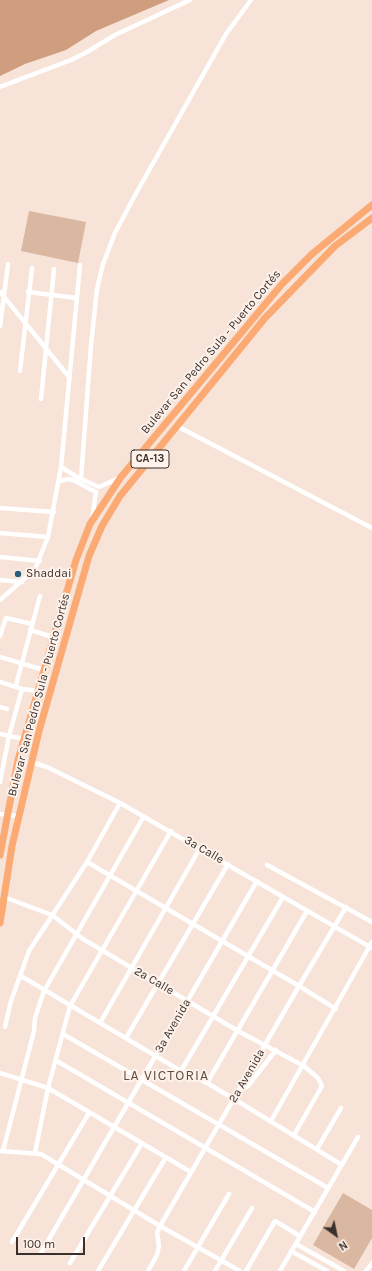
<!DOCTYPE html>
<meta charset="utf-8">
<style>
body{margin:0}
#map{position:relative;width:372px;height:1271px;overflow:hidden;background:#f7e3d7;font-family:Karla,sans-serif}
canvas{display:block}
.north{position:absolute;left:316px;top:1215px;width:40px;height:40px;-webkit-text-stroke:3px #fef2ea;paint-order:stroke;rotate:147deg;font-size:11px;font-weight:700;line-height:16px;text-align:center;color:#39312d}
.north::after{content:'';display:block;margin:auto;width:14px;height:18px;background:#39312d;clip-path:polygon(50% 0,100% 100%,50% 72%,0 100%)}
.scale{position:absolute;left:16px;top:1237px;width:69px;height:18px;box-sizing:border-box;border:2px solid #39312d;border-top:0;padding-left:5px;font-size:12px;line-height:14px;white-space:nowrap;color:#39312d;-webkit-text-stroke:3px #fef2ea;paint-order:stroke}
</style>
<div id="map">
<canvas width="372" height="1271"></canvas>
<div class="north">N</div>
<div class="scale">100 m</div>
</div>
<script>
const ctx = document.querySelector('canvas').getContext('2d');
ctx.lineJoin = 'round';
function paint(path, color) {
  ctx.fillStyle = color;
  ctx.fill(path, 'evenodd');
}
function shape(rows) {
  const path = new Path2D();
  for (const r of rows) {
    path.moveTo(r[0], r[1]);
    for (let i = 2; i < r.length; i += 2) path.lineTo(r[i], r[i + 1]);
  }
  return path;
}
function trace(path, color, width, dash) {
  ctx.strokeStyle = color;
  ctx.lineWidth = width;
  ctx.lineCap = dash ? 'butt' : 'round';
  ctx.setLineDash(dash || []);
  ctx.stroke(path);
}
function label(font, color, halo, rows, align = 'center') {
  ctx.font = font + ' Karla,sans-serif';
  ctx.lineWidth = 4;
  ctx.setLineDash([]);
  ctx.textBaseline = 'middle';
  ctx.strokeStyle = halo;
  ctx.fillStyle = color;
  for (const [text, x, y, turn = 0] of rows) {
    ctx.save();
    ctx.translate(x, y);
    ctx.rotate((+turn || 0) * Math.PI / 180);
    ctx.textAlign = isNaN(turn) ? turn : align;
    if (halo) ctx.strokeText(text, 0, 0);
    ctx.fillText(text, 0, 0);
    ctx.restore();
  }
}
paint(shape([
 [29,211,86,222,78,263,21,251],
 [343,1193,372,1210,372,1238,354,1269,313,1245]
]), '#dab7a1');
paint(shape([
 [0,0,169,0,96,31,66,50,25,64,0,76]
]), '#cf9e7f');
trace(shape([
 [0,87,71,60,87,52,115,35,190,0],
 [0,292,70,378],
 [28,292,77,298],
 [0,326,8,264],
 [20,371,32,268],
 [41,399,54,269],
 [177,426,372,528],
 [61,467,79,478,99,487,119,478],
 [81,479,91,345,97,289,103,264,115,233,134,197,226,34,251,0],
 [59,481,69,479,73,480,96,492,92,519],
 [0,508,54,512],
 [0,533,48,537],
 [0,557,40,561],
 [0,580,22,582],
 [0,600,35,569,48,537,61,467,80,265],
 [30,630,53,637],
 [0,636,6,618,32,624],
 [0,657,44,670],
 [0,682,22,689,38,691],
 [16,685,40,596],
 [0,707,7,709],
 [0,734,24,739],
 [31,762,47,767,120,803,372,948],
 [0,782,9,736,22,689],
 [0,814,18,816],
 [87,862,299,986,336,1009],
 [267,865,372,922],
 [4,897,52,915,83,939,238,1031,304,1066,318,1078,322,1086,294,1135],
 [21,976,181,1071,207,1083,234,1099,342,1165],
 [100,1023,200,848],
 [5,1027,11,1001,29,951,87,862,120,803],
 [63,1034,328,1188],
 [126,1038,228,864],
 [57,1061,315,1212],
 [181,1071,283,897],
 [0,1073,48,1088,191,1172],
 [207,1083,307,911],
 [242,1089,248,1086,276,1050],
 [271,1121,372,942],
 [317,1149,341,1108],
 [0,1151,41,1154,160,1226,240,1271],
 [3,1151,34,1031,35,1018,44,991,144,816],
 [35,1153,48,1088,70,1006,171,831],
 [12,1242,89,1113],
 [296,1244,344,1271],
 [291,1251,327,1271],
 [41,1253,257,881],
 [70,1263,142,1143],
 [98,1271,166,1157],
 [148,1271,157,1255,159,1246,157,1233,160,1226,299,986,346,907],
 [184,1271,229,1194],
 [215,1271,252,1208],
 [246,1271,275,1221,300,1236],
 [280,1271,358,1137],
 [366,1271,372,1263]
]), '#fff', 4.5);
trace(shape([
 [0,855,18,760,76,560,90,524,121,477,282,284,312,254,372,205],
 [0,923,12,846,39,731,89,556,102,526,120,496,265,318,335,246,372,218]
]), '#fcaa73', 7);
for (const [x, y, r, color] of [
 [18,574,4,"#2b607c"]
]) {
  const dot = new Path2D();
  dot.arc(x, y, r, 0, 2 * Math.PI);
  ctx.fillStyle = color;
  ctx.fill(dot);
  trace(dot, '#fef2ea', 1.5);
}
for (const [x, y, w] of [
 [150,459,38]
]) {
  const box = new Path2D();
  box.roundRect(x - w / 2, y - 9, w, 18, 3);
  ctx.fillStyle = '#fef2ea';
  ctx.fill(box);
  trace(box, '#39312d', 1);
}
label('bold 11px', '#39312d', null, [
 ["CA-13",150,459]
]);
label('12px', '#39312d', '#fef2ea', [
 ["Bulevar San Pedro Sula - Puerto Cortés",211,352,-50],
 ["Bulevar San Pedro Sula - Puerto Cortés",39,695,-75],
 ["3a Calle",204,850,30],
 ["2a Calle",154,981,30],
 ["3a Avenida",173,1026,-60],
 ["2a Avenida",247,1076,-60]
]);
label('12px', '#39312d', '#fef2ea', [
 ["Shaddai",26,574]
], 'left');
ctx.letterSpacing = '1px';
label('14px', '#5d4d43', '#fef2ea', [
 ["LA VICTORIA",166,1076]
]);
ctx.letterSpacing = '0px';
</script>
